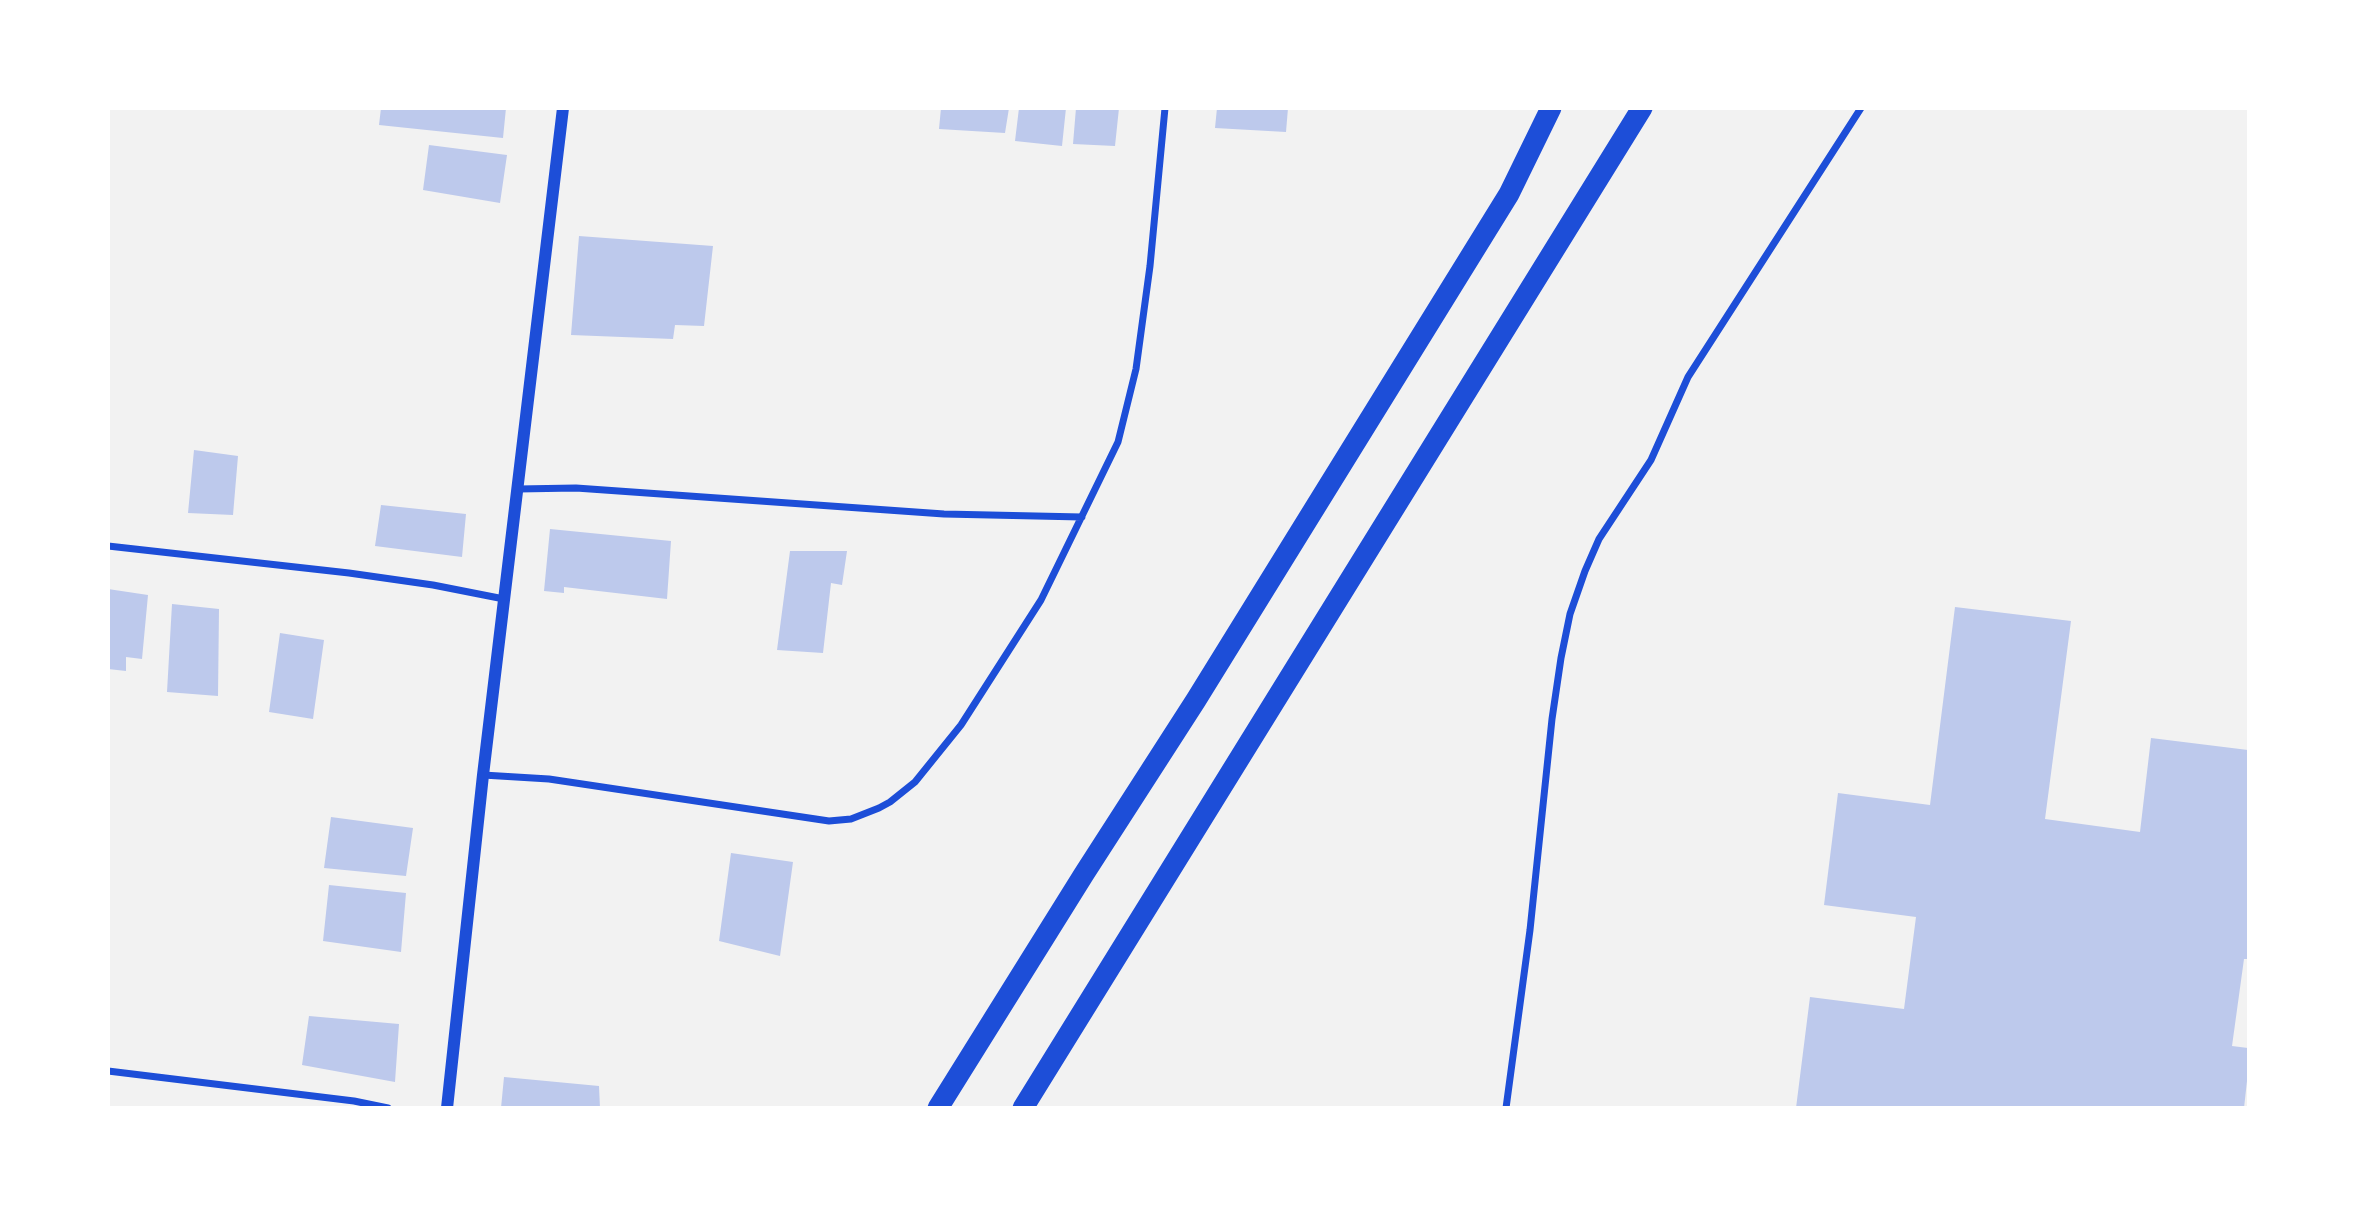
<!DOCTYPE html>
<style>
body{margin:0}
#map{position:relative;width:2357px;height:1216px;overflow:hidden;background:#f2f2f2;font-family:Commissioner,sans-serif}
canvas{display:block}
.frame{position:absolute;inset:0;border:110px solid #fff;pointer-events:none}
</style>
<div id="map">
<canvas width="2357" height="1216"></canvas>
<div class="frame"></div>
</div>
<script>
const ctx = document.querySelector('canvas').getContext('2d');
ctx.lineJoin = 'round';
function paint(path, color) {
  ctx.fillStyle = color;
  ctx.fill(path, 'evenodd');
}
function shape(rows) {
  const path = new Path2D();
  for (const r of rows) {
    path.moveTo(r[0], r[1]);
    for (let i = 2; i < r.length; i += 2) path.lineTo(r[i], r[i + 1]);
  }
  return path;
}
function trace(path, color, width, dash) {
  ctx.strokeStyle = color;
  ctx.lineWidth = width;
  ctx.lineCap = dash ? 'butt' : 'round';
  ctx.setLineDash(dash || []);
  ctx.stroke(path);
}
paint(shape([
 [381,108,506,108,503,138,379,125],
 [941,108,1009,108,1005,133,939,129],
 [1019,108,1066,108,1062,146,1015,141],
 [1076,108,1119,108,1115,146,1073,144],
 [1217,108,1288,108,1286,132,1215,128],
 [429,145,507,155,500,203,423,190],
 [579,236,713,246,704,326,675,325,673,339,571,335],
 [194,450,238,456,233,515,188,513],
 [381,505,466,514,462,557,375,546],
 [550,529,671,541,667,599,564,587,564,593,544,591],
 [790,551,847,551,842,585,831,583,823,653,777,650],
 [108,589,148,595,142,659,126,657,126,671,108,669],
 [172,604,219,609,218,696,167,692],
 [1955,607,2071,621,2045,819,2140,832,2151,738,2248,750,2248,959,2244,959,2232,1046,2248,1048,2248,1072,2244,1108,1796,1108,1810,997,1904,1009,1916,917,1824,905,1838,793,1930,805],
 [280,633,324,640,313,719,269,712],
 [331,817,413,828,406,876,324,868],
 [731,853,793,862,780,956,719,941],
 [329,885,406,893,401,952,323,941],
 [309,1016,399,1024,395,1082,302,1065],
 [504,1077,599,1086,600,1108,501,1108]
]), '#bdc9ec');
trace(shape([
 [518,489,576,488,944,514,1082,517],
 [108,546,349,573,433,585,504,599],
 [483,775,549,779,829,821,851,819,879,808,890,802,915,782,961,725,1041,600,1118,442,1136,369,1150,266,1165,108],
 [108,1071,354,1101,388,1108],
 [1506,1108,1530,930,1552,719,1561,658,1570,614,1585,571,1599,539,1651,460,1688,377,1861,108]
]), '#1d4ed8', 7);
trace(shape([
 [447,1108,483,775,563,108]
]), '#1d4ed8', 12);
trace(shape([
 [938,1108,1084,874,1196,700,1509,194,1551,108],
 [1023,1108,1642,108]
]), '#1d4ed8', 21);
</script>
